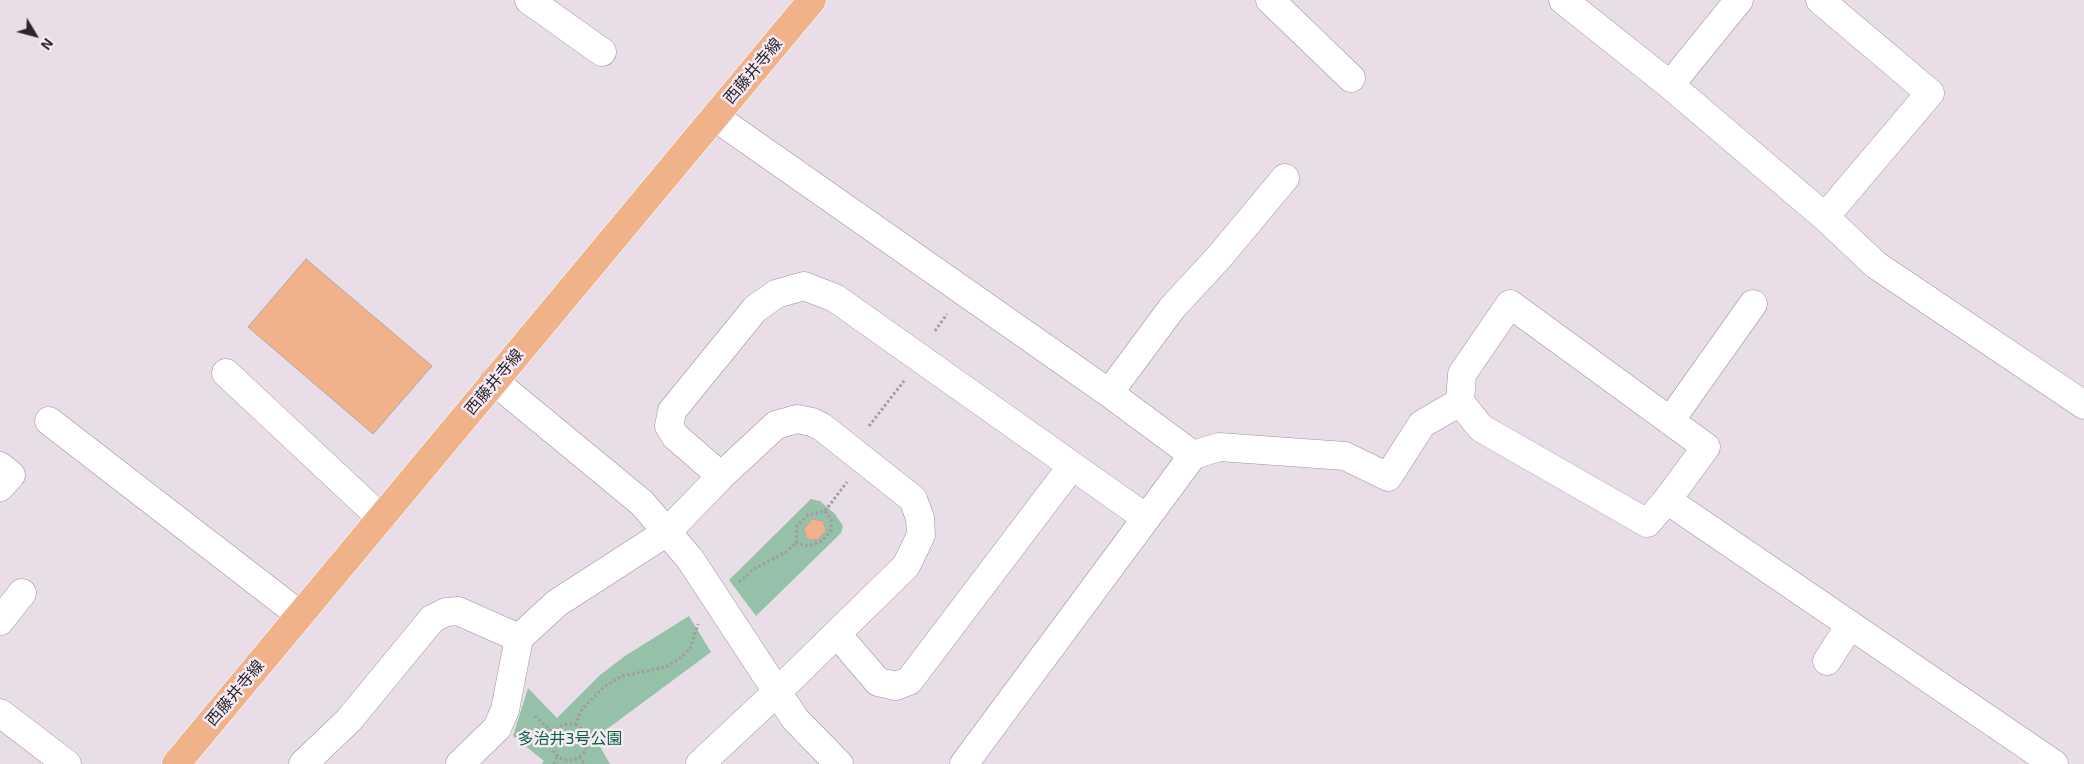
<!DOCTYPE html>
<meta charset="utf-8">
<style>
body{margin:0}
#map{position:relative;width:2084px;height:764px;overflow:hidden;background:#e9dee8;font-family:"Exo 2",sans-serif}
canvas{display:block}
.north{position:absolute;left:10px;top:10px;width:50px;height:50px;-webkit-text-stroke:4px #f6ebf5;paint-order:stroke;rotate:127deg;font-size:14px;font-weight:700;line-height:20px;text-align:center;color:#2a262a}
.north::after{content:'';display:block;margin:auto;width:18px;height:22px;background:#2a262a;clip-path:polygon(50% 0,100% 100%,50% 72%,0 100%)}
</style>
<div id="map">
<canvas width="2084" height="764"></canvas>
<div class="north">N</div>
</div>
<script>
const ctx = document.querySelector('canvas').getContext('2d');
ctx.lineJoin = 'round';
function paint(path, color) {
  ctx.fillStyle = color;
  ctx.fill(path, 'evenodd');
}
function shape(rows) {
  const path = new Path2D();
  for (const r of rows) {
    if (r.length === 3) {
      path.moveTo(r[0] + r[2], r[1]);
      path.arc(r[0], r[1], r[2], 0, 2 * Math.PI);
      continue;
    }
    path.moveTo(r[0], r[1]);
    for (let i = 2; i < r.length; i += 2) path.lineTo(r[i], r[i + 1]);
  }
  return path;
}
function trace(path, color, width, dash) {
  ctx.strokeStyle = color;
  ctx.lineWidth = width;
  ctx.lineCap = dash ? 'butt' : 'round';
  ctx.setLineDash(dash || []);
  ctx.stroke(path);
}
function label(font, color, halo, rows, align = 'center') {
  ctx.font = font + ' "Exo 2","Noto Sans JP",sans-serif';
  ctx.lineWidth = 5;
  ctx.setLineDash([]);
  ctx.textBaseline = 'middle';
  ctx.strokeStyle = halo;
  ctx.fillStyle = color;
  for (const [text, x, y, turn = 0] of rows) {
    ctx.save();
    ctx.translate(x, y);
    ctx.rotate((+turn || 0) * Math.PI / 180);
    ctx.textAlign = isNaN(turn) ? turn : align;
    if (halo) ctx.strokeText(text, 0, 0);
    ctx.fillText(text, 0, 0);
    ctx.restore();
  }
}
paint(shape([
 [811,499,820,501,835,514,843,526,841,533,756,616,729,580],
 [689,616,711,652,595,738,610,764,542,764,544,761,513,736,528,688,557,718,600,675,625,656]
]), '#95c1a9');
const building = shape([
 [306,259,432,366,373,434,248,327,306,259],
 [812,519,823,521,826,530,818,540,807,539,804,529,812,519]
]);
paint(building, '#f1b18b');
trace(building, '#b4a8a1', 1);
const minor = shape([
 [529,0,602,52],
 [1270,0,1351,78],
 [1563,0,1670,85,1825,217,1876,265,2084,405],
 [1820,0,1930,93,1825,217],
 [1670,85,1739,0],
 [715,117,1109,393,1193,455,964,764],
 [226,373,381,518],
 [494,381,642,503,690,559,795,719,839,764],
 [1109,393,1172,308,1220,256,1285,178],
 [1460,402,1462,374,1510,304,1706,447,1667,500],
 [49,421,300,615],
 [1670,421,1753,304],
 [1193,455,1219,447,1345,456,1388,477,1422,424,1460,402,1481,428,1647,523,1667,500,2054,764],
 [0,466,11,475,0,487],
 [721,476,675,436,669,426,672,411,755,309,776,294,804,286,835,298,1146,518],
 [0,621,22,593],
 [837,634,878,682,896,686,909,681,1072,466],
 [1827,661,1850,625],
 [0,713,67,764],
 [303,764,349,720,432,619,446,612,458,611,519,638],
 [460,764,497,728,505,710,519,638,557,603,667,532,721,476,776,425,797,419,812,422,822,427,913,499,920,518,921,535,906,566,777,692,700,764]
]);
const major = shape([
 [176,764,812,0]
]);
trace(minor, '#9c929b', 29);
trace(major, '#fff', 29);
trace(shape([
 [935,331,947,314],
 [869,426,904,381],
 [825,511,847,482],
 [739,582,754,569,786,552,796,543,797,526,808,515,825,511,831,519,831,530,822,541,808,546,796,543],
 [535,716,553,732],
 [569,742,18],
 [575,725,582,709,605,686,622,676,666,667,679,659,690,649,698,624],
 [579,757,585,764],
 [554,764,557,756]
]), '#a39ba2', 3, [2.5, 2.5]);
trace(minor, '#fff', 28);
trace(major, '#efb289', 28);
label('16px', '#2a262a', '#f6ebf5', [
 ["西藤井寺線",753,71,-50],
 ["西藤井寺線",494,382,-50],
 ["西藤井寺線",235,693,-50]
]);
label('16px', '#086543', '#f6ebf5', [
 ["多治井3号公園",570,739]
]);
</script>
